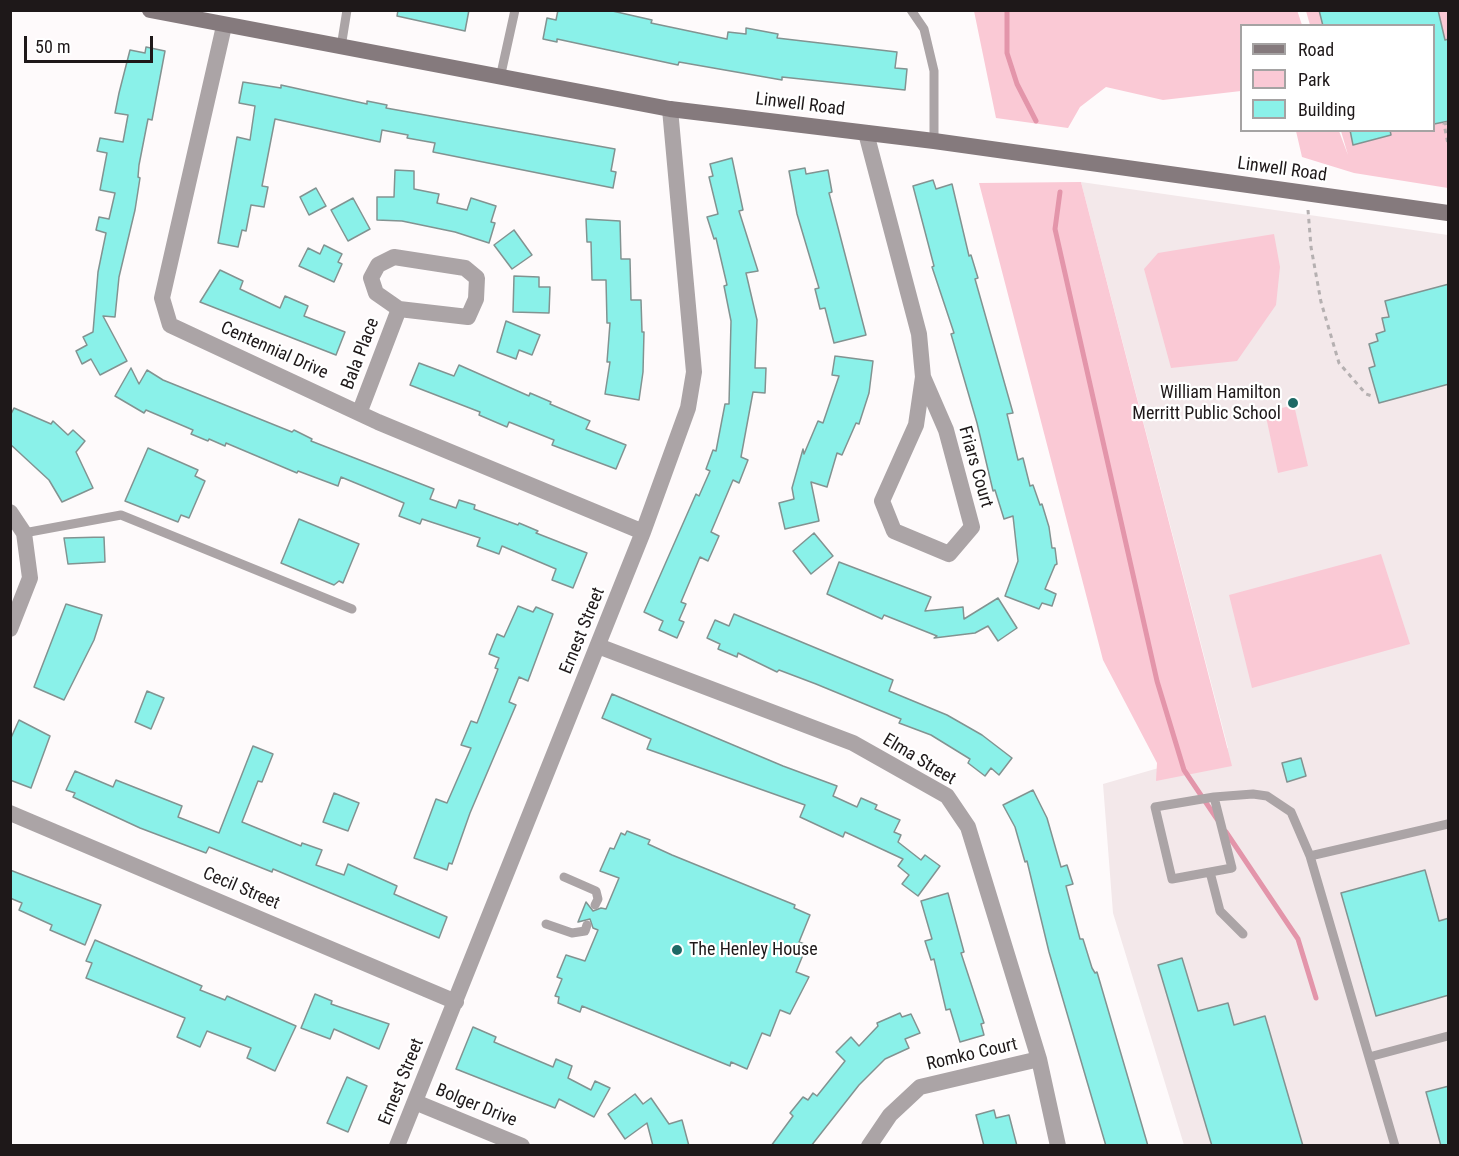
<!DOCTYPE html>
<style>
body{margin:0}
#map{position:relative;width:1459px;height:1156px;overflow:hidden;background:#fefafb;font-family:"Roboto Condensed",sans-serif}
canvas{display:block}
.frame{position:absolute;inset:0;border:12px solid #1e1819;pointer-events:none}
.legend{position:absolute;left:1240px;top:24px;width:195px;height:108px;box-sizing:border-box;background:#fff;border:2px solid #a5a3a3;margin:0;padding:8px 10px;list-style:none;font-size:18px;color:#1e1819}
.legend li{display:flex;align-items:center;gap:12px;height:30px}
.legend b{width:30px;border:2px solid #a5a3a3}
.scale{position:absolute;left:24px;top:36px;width:129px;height:27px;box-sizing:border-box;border:3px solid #1e1819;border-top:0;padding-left:8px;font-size:18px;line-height:21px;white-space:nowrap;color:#1e1819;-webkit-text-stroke:4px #fff;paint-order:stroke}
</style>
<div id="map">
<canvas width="1459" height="1156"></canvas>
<div class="frame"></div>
<ul class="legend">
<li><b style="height:8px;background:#857a7d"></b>Road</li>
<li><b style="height:16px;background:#fac9d5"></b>Park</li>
<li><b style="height:16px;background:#8af1e9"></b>Building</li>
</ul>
<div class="scale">50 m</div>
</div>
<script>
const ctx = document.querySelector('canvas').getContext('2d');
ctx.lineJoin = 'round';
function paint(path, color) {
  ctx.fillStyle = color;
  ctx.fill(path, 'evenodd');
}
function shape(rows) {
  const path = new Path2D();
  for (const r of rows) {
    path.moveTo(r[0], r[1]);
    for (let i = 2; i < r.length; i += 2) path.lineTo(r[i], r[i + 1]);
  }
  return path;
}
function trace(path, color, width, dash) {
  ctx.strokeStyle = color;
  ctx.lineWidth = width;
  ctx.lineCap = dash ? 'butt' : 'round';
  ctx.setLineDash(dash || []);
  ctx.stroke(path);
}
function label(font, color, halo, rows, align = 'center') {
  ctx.font = font + ' "Roboto Condensed",sans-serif';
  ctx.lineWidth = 4.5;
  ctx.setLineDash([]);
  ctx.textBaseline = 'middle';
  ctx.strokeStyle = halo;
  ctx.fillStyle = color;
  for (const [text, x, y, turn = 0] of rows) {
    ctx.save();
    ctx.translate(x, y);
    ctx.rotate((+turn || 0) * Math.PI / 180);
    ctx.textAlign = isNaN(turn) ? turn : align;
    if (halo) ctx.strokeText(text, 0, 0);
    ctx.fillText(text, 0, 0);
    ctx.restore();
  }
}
paint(shape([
 [1081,182,1448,235,1448,1145,1184,1145,1113,913,1103,784,1228,748]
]), '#f3e8ea');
paint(shape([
 [1297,10,1302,25,1242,26,1241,91,1163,100,1106,87,1080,107,1068,128,996,118,974,11],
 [1306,11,1448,11,1448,188,1354,173,1302,157,1296,131,1339,131,1348,155,1341,131,1434,130,1434,26,1310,25],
 [1081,182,1232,766,1156,781,1157,763,1103,660,979,183],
 [1274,234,1280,267,1276,305,1237,361,1171,368,1144,269,1158,253],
 [1294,405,1308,466,1278,473,1265,412],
 [1381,554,1410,644,1252,688,1229,595]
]), '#fac9d5');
trace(shape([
 [1007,10,1007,53,1017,84,1036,121],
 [1060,192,1055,229,1157,681,1184,770,1217,819],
 [1226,832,1298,939,1316,998]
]), '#e395aa', 5);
const building = shape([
 [398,10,469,10,465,31,397,16,398,10],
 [558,10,608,10,652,20,651,23,727,39,728,32,746,34,746,28,778,34,777,38,897,52,895,68,907,69,905,90,782,77,782,80,679,62,678,65,557,39,557,42,543,39,547,18,556,20,558,10],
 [1319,10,1438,10,1445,40,1449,39,1449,121,1434,124,1434,26,1323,26,1319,10],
 [146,47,165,51,152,120,148,119,139,165,138,177,140,178,135,210,119,277,115,317,103,316,127,361,100,375,91,359,82,364,76,351,87,345,83,337,93,332,98,272,106,233,96,230,99,217,109,219,115,193,100,190,107,153,97,151,100,138,123,142,128,115,115,113,119,93,130,50,145,53,146,47],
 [243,82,281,88,281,85,367,104,367,101,387,105,386,108,615,149,611,171,616,172,613,188,433,152,435,143,407,138,408,135,382,130,380,142,275,119,262,186,268,187,264,207,251,205,246,231,242,230,238,247,218,243,237,137,250,140,255,106,239,103,243,82],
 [1350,130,1390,130,1391,135,1353,145,1350,130],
 [732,158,743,210,739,211,758,271,746,273,757,320,755,368,766,368,765,393,753,392,741,457,748,460,739,483,733,480,711,532,719,536,708,561,700,557,681,602,686,604,679,620,684,622,677,638,659,630,663,621,644,612,696,494,699,496,710,471,706,469,713,450,716,451,725,404,729,404,731,321,724,286,727,285,716,238,714,239,707,217,718,214,709,177,713,176,710,164,732,158],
 [805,168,806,174,828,170,832,192,829,193,866,335,834,343,825,308,820,309,815,289,819,288,797,214,789,171,805,168],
 [395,170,414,171,414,189,439,194,437,203,467,210,471,198,496,206,491,222,495,223,489,243,455,232,402,221,377,220,377,197,394,197,395,170],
 [933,180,936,189,952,184,969,256,971,255,978,278,975,279,1013,413,1007,414,1018,460,1023,458,1030,486,1033,485,1040,505,1042,504,1049,527,1052,548,1055,548,1057,564,1055,565,1045,589,1056,594,1052,606,1042,603,1039,609,1005,596,1018,561,1013,516,1004,519,995,490,993,491,977,423,951,334,954,333,932,267,934,266,913,186,933,180],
 [316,188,326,206,309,215,300,197,316,188],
 [353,198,370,229,348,241,331,210,353,198],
 [586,219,620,221,621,259,630,259,631,300,641,300,642,332,644,332,643,372,639,400,605,394,610,362,607,362,610,323,607,323,606,280,592,280,591,242,587,242,586,219],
 [514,230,532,255,512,269,494,245,514,230],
 [324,245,342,254,338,262,342,264,334,282,299,266,308,248,320,254,324,245],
 [220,270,243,281,240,289,280,308,285,296,308,306,304,316,345,332,336,355,200,302,220,270],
 [514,276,539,277,539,287,550,287,549,313,513,312,514,276],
 [1449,284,1449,384,1379,403,1369,368,1375,366,1369,344,1378,341,1376,334,1385,331,1382,318,1389,317,1385,301,1449,284],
 [506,321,540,335,532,355,519,350,516,359,497,352,506,321],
 [835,356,873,361,869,393,859,424,856,423,842,455,837,453,827,487,811,482,819,521,785,529,779,503,794,499,792,488,803,449,804,454,818,421,823,423,839,376,832,375,835,356],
 [419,363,454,376,459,365,529,396,530,393,551,402,550,404,590,421,586,429,626,445,616,469,552,445,554,440,509,422,507,427,479,415,480,412,410,385,419,363],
 [131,368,139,384,147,370,163,380,292,432,294,430,312,439,311,441,434,489,430,499,456,508,459,500,475,505,474,509,518,525,519,523,538,531,536,533,587,553,573,588,552,580,556,569,502,546,499,554,477,546,480,538,422,519,420,524,399,516,404,503,341,477,338,486,298,471,297,473,226,443,225,446,209,439,208,441,191,434,193,430,146,410,144,413,115,396,131,368],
 [14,408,51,424,53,421,68,435,73,430,85,441,76,452,93,488,62,502,49,480,10,444,10,416,14,408],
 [148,448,198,470,195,476,205,481,189,518,181,515,178,522,125,501,148,448],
 [299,519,359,544,343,583,339,581,334,585,281,563,299,519],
 [814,533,833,556,811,574,793,551,814,533],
 [104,537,105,562,68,564,64,538,104,537],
 [839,562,931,597,925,611,963,607,964,619,998,598,1017,628,998,641,988,626,975,633,934,638,937,636,884,615,882,619,827,594,839,562],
 [66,604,102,615,94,640,64,700,34,687,66,604],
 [518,606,533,612,536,607,553,614,528,681,519,677,509,702,516,705,470,813,452,864,449,863,447,870,414,858,436,799,447,803,471,748,461,745,471,721,477,723,498,669,495,668,499,658,489,654,497,634,504,637,518,606],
 [734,614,893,680,889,691,947,715,982,735,1012,758,999,775,991,768,985,776,968,763,970,759,931,735,899,723,901,719,816,684,779,670,777,672,738,653,737,657,718,649,720,644,707,638,715,620,729,626,734,614],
 [147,691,164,698,151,729,135,722,147,691],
 [612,694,783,766,837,786,833,796,857,807,861,798,877,805,875,809,900,820,894,832,901,835,898,842,921,860,925,855,940,866,918,896,902,884,909,875,898,866,903,859,845,832,843,837,800,817,805,805,647,749,651,739,602,718,612,694],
 [19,720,50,736,31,788,10,780,10,740,19,720],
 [253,746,273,754,262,782,258,781,242,822,301,846,302,843,322,850,316,865,344,875,348,864,397,886,394,894,447,917,439,938,273,869,272,872,209,847,206,853,140,828,73,797,75,793,66,790,75,771,113,787,116,780,182,806,178,817,219,833,253,746],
 [1301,758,1306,776,1287,782,1282,763,1301,758],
 [1033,790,1047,818,1061,867,1067,865,1073,884,1066,886,1080,939,1083,939,1092,968,1095,973,1097,972,1148,1146,1106,1146,1049,952,1027,861,1025,862,1015,827,1003,805,1033,790],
 [334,793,359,803,348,831,323,822,334,793],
 [627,831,650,840,648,844,672,855,795,905,794,908,810,915,799,942,807,945,796,972,809,977,790,1014,780,1010,770,1036,762,1033,747,1069,731,1062,730,1066,582,1006,580,1012,558,1003,559,997,555,996,562,979,557,977,566,955,585,961,598,930,593,928,590,919,578,922,586,902,593,911,601,908,606,909,619,878,600,871,610,848,614,849,621,833,625,835,627,831],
 [10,870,101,905,85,945,50,930,52,925,19,910,22,903,10,898,10,870],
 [1425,870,1439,921,1449,918,1449,995,1376,1016,1341,893,1425,870],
 [948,893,964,952,961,953,984,1023,981,1024,984,1035,960,1042,950,1009,946,1010,934,959,931,960,925,941,932,939,921,901,948,893],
 [95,940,202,986,200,990,225,1000,227,996,296,1026,275,1071,247,1058,251,1048,207,1031,200,1047,177,1037,185,1018,86,978,92,963,86,961,95,940],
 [1182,958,1198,1011,1228,1003,1234,1025,1265,1016,1303,1146,1212,1146,1158,965,1182,958],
 [315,994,332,1001,331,1004,389,1024,379,1049,334,1029,330,1039,301,1028,315,994],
 [900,1013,902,1017,911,1014,920,1033,905,1039,909,1048,885,1059,859,1085,811,1146,771,1146,793,1116,790,1113,803,1097,808,1100,813,1093,817,1096,845,1061,836,1052,851,1037,859,1046,878,1026,877,1023,900,1013],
 [473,1027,496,1037,494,1042,553,1067,556,1059,572,1066,568,1078,591,1090,595,1081,610,1088,594,1117,559,1099,555,1108,456,1069,473,1027],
 [347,1077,367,1086,348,1132,327,1123,347,1077],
 [1449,1086,1449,1146,1441,1146,1426,1092,1449,1086],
 [635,1094,643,1104,651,1098,669,1124,682,1120,689,1146,653,1146,647,1123,625,1139,608,1114,635,1094],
 [994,1110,996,1118,1009,1115,1017,1146,984,1146,976,1115,994,1110]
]);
paint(building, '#8af1e9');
trace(building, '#829391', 1.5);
trace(shape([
 [1448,123,1444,124,1448,144],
 [1308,210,1311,247,1321,302,1339,363,1366,394,1372,396]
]), '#b5b0b1', 3, [4.5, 4.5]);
trace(shape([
 [911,10,924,29,934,71,934,141],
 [341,47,347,10],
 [500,78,515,10],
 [24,533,121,515,352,609],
 [1214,797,1232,868,1172,879,1155,807,1214,797,1253,794,1267,796,1291,812,1310,856,1395,1146],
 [1310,856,1448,824],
 [1210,872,1220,911,1243,934],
 [564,877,596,891,598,899,595,905],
 [546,924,572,933,585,931,587,925],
 [1369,1057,1448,1036]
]), '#aba4a6', 9);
trace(shape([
 [224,26,162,298,170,325,378,422,643,532],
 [866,133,919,334,923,377,916,425,882,501,894,531,949,554,972,527,946,430,923,377],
 [360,411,399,309,468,317,476,299,477,278,465,268,394,257,378,265,371,278,376,293,399,309],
 [10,512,24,533,30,578,10,629],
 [598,646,853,743,947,796,968,827,1039,1059,1058,1146],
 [10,813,456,1002],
 [415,1102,522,1146],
 [397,1146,643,532,688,408,694,372,670,109],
 [869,1146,890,1115,920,1087,1039,1059]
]), '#aba4a6', 16);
trace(shape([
 [150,10,670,109,934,141,1448,213]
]), '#857a7d', 16);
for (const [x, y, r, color] of [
 [1293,403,6,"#1d6965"],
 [677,950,6,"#1d6965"]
]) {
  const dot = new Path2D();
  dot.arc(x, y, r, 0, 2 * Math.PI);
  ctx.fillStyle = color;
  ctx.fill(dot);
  trace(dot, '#fff', 2);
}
label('18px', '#1e1819', '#fff', [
 ["Linwell Road",800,105,7],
 ["Linwell Road",1282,170,8],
 ["Centennial Drive",274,351,24],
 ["Bala Place",361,354,-69],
 ["Friars Court",975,467,74],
 ["Ernest Street",583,631,-68],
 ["Elma Street",919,760,31],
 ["Cecil Street",241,889,23],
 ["Romko Court",972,1055,-13],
 ["Ernest Street",402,1082,-68],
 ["Bolger Drive",476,1106,22]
]);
label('18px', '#1e1819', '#fff', [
 ["William Hamilton",1281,393],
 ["Merritt Public School",1281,414],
 ["The Henley House",689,950,"left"]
], 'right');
</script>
